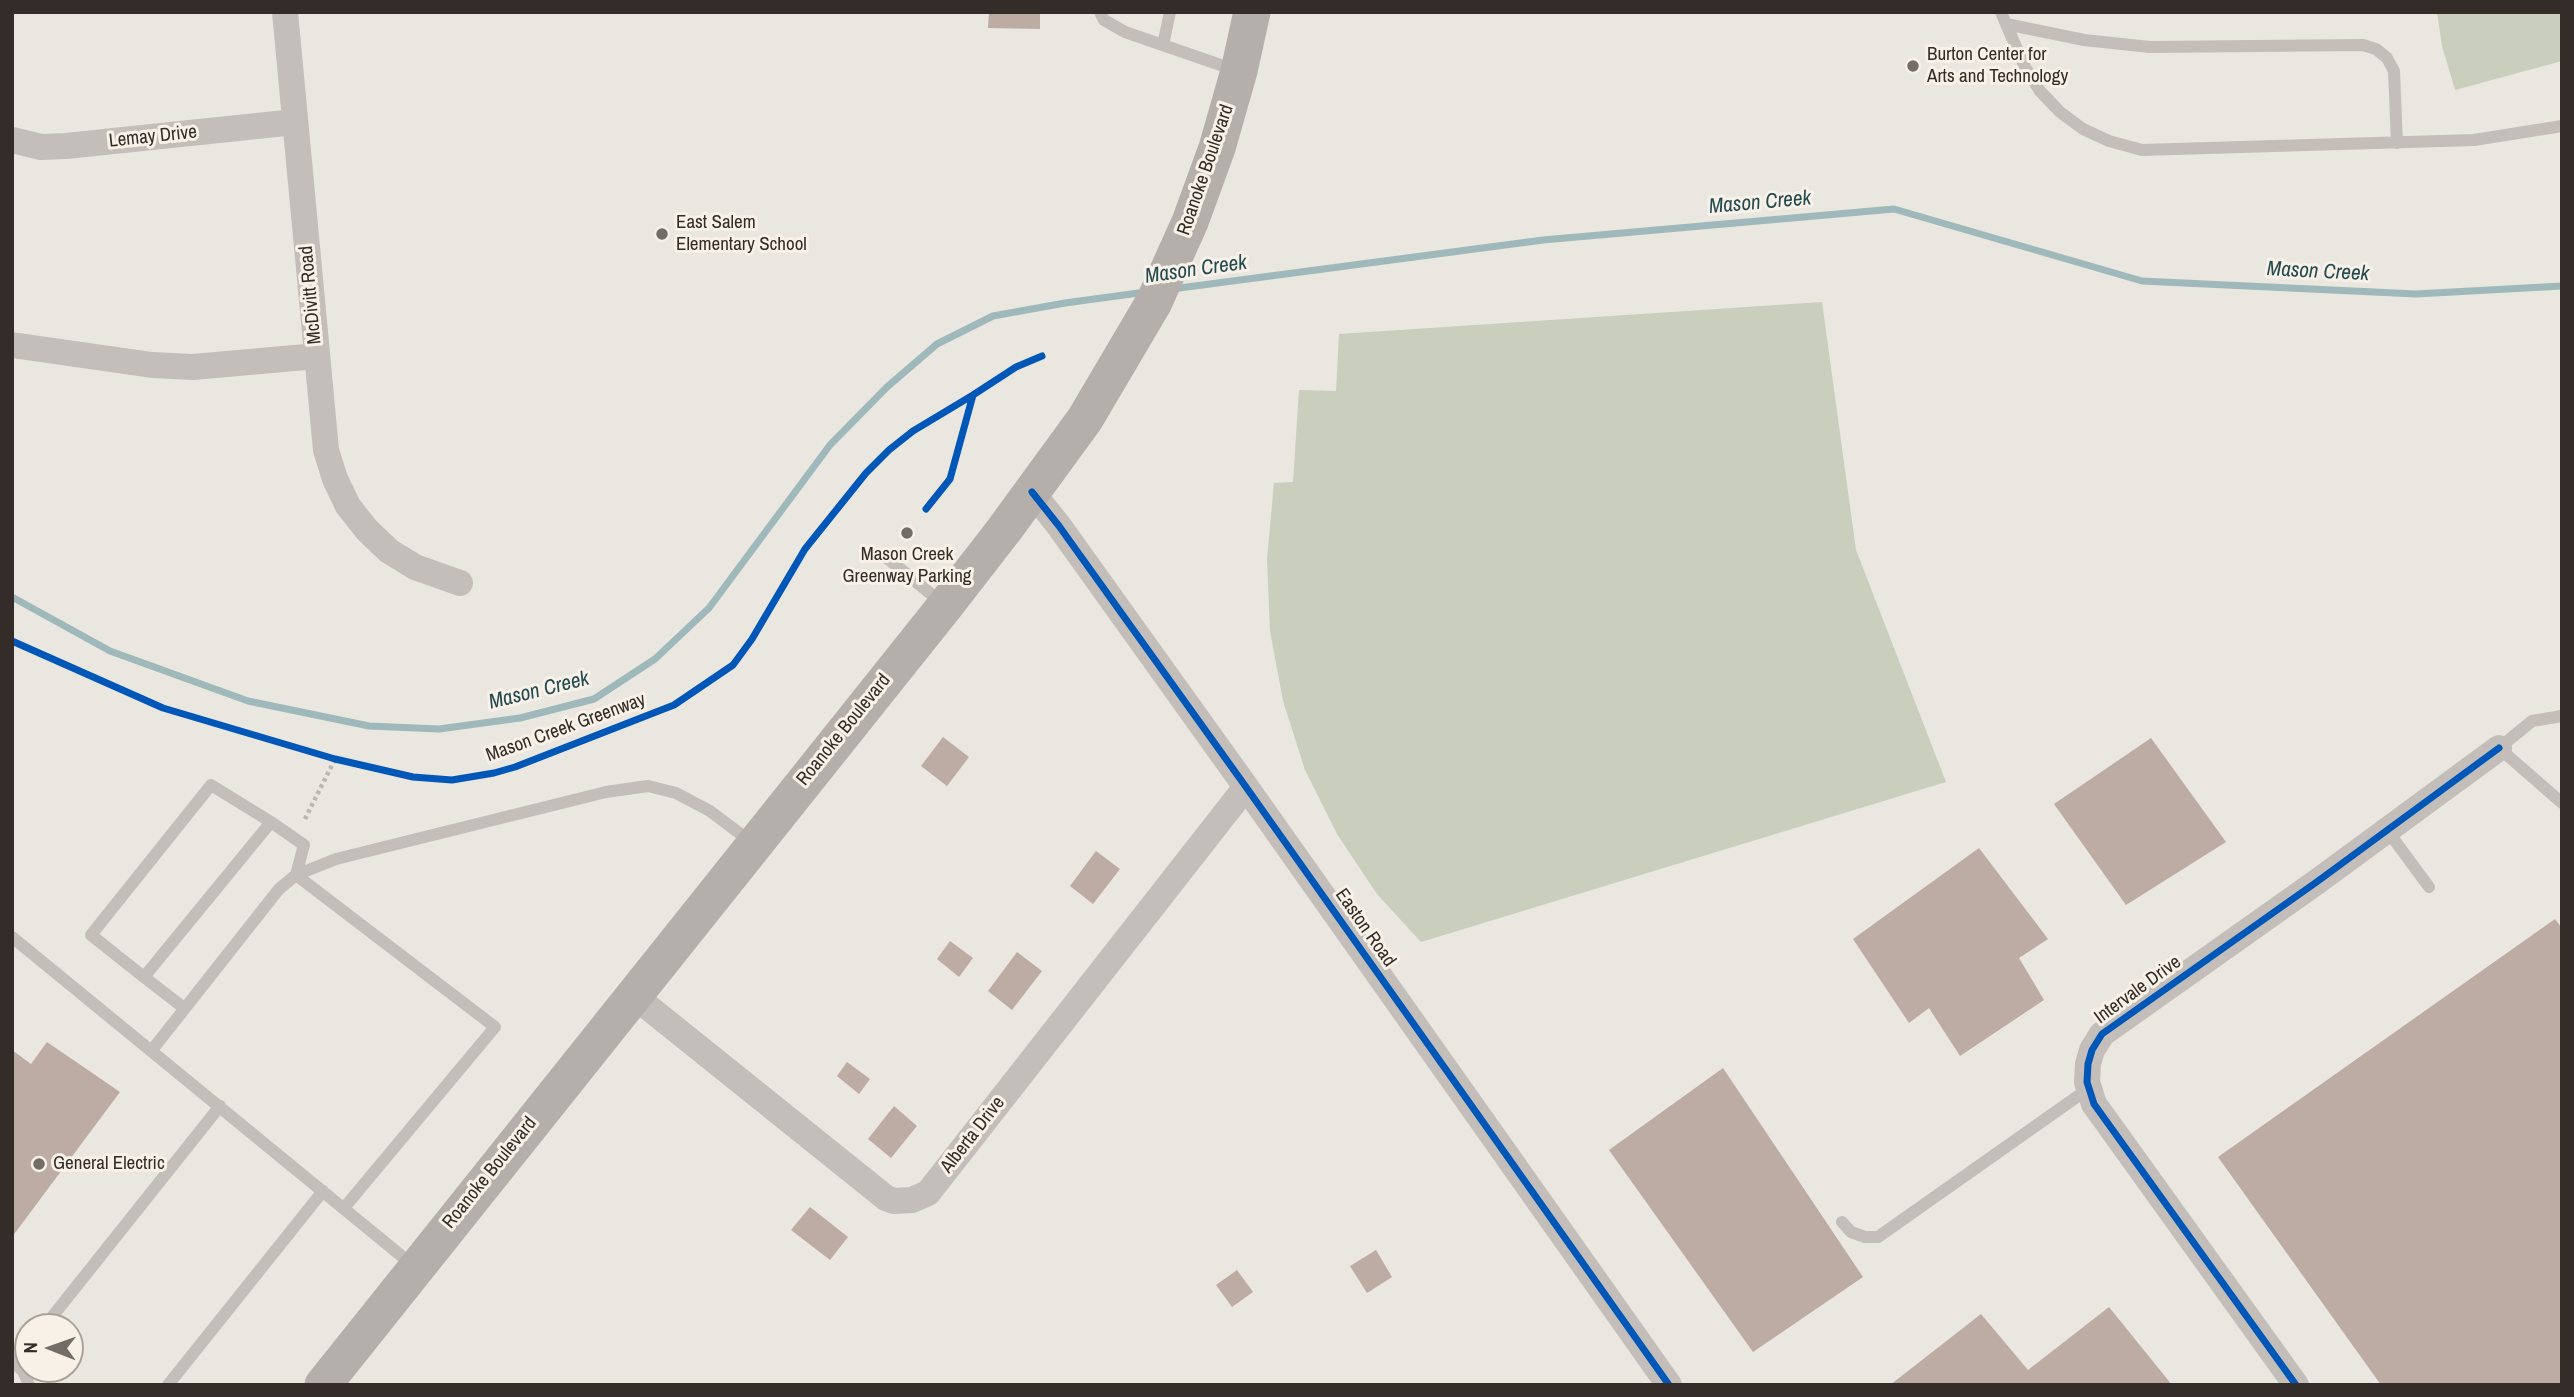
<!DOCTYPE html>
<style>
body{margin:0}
#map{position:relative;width:2574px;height:1397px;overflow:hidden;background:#eae6e0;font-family:"Archivo Narrow",sans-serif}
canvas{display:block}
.frame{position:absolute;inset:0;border:14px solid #332c28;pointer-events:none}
.north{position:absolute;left:14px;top:1313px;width:70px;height:70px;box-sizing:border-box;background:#f7f1e8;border:2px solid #a9a29b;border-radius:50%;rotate:271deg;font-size:19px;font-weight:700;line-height:28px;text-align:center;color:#332c28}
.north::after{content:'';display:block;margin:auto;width:24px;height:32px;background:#736d68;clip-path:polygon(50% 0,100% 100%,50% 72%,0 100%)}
</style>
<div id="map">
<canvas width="2574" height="1397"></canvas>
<div class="frame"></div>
<div class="north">N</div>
</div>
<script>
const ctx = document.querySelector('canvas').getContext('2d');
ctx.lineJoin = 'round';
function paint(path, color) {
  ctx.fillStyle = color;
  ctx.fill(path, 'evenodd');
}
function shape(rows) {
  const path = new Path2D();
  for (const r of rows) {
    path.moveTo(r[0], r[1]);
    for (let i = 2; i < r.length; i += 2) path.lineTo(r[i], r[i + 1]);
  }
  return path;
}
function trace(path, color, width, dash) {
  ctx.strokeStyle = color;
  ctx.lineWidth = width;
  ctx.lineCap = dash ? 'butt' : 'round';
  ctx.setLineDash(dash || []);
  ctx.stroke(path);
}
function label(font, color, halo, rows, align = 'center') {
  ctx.font = font + ' "Archivo Narrow",sans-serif';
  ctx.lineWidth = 6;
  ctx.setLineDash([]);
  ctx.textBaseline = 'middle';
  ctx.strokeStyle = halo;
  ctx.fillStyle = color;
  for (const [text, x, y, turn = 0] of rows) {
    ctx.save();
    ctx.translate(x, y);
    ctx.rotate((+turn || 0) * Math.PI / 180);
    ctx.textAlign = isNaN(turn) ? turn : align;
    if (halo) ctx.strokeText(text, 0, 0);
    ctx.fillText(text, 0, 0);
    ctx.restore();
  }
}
paint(shape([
 [2437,12,2562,12,2562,61,2455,90,2442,46],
 [1822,302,1856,550,1946,782,1421,942,1377,894,1337,834,1305,770,1283,701,1270,631,1267,559,1274,483,1293,482,1299,390,1336,391,1339,334]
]), '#cacebc');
trace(shape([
 [1172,289,1543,240,1894,209,2142,281,2416,294,2562,286],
 [12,597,110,651,248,701,369,726,439,729,520,718,594,699,655,659,709,608,830,445,887,387,937,344,993,316,1065,303,1146,292]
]), '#9fb8b9', 7);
paint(shape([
 [989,12,1040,12,1040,29,988,28],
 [943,737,969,757,947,786,921,766],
 [2151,738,2226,842,2126,905,2054,804],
 [1979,848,2048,939,2019,958,2044,1000,1960,1056,1929,1008,1909,1023,1853,939],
 [1096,851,1120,869,1093,904,1070,886],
 [2555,919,2562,928,2562,1385,2381,1385,2218,1157],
 [950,941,973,958,959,977,937,959],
 [1017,952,1042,971,1012,1010,988,991],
 [47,1042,120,1092,12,1237,12,1050,31,1064],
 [847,1062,870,1079,859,1094,837,1076],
 [1723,1068,1863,1277,1753,1352,1609,1150],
 [894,1106,917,1126,891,1158,868,1139],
 [810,1207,848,1237,830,1260,791,1230],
 [1376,1250,1392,1277,1367,1293,1350,1266],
 [1237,1270,1253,1292,1232,1307,1216,1285],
 [2109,1307,2172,1385,1890,1385,1981,1314,2028,1370]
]), '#bcaca4');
trace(shape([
 [305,819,335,759]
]), '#bcb7b2', 4.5, [3.5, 3.5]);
trace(shape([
 [1100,12,1104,20,1125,32,1235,70],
 [2001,12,2006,24,2084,40,2150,47,2363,45,2376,49,2387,58,2394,71,2397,143],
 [2006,24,2025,67,2040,91,2060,112,2083,129,2109,141,2142,150,2474,140,2562,126],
 [1163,45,1170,12],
 [887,558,942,603],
 [2562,716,2532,721,2499,748,2562,803],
 [271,822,144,977,91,935,211,785,271,822,304,845,296,875,495,1027,344,1208],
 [2387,830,2429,887],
 [12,937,415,1267],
 [144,977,184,1008],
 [152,1050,279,889,296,875,336,859,606,792,648,786,676,793,710,811,751,842],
 [1842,1222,1851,1232,1865,1237,1878,1237,2088,1089],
 [44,1327,220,1106],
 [12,1361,23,1371,29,1385],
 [15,1363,28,1346],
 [168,1385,323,1191]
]), '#c3beb9', 12);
trace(shape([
 [285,12,326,450,335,479,348,506,367,530,389,551,415,567,460,583],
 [12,140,41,147,66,146,295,122],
 [12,345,152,365,193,367,317,356],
 [1032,492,1059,526,1246,787,1669,1385],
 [633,995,886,1198,894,1201,912,1200,928,1193,1246,787],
 [2296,1385,2094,1104,2087,1082,2088,1064,2092,1050,2102,1034,2318,881,2499,748]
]), '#c3beb9', 26);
trace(shape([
 [323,1385,945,606,1004,530,1085,419,1154,302,1190,222,1217,148,1239,71,1252,12]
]), '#b4afaa', 37);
trace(shape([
 [1032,492,1059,526,1246,787,1669,1385],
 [926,509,950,479,973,395,1016,367,1042,356],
 [12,641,163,708,335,759,413,777,452,780,494,773,515,767,674,705,733,665,752,639,805,549,866,473,889,450,913,431,973,395],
 [2296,1385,2094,1104,2087,1082,2088,1064,2092,1050,2102,1034,2318,881,2499,748]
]), '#0057b8', 7);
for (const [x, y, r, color] of [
 [1913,66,7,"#736d68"],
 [662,234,7,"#736d68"],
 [907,533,7,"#736d68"],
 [39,1164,7,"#736d68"]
]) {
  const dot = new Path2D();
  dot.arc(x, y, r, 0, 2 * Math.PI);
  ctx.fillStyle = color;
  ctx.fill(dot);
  trace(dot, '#f7f1e8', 2.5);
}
label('19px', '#332c28', '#f7f1e8', [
 ["Burton Center for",1927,55],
 ["Arts and Technology",1927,77],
 ["East Salem",676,223],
 ["Elementary School",676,245],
 ["Mason Creek",907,555,"center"],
 ["Greenway Parking",907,577,"center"],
 ["General Electric",53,1164]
], 'left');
label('19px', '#332c28', '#f7f1e8', [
 ["Lemay Drive",153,137,-6],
 ["Roanoke Boulevard",1206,170,-71],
 ["McDivitt Road",311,295,-95],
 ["Mason Creek Greenway",566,728,-20],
 ["Roanoke Boulevard",844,730,-51],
 ["Easton Road",1365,928,55],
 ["Intervale Drive",2138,990,-36],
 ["Alberta Drive",973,1135,-52],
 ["Roanoke Boulevard",490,1173,-51]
]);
label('italic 21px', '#234a4f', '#f7f1e8', [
 ["Mason Creek",1760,203,-5],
 ["Mason Creek",1196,270,-8],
 ["Mason Creek",2318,272,3],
 ["Mason Creek",539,691,-14]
]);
</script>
